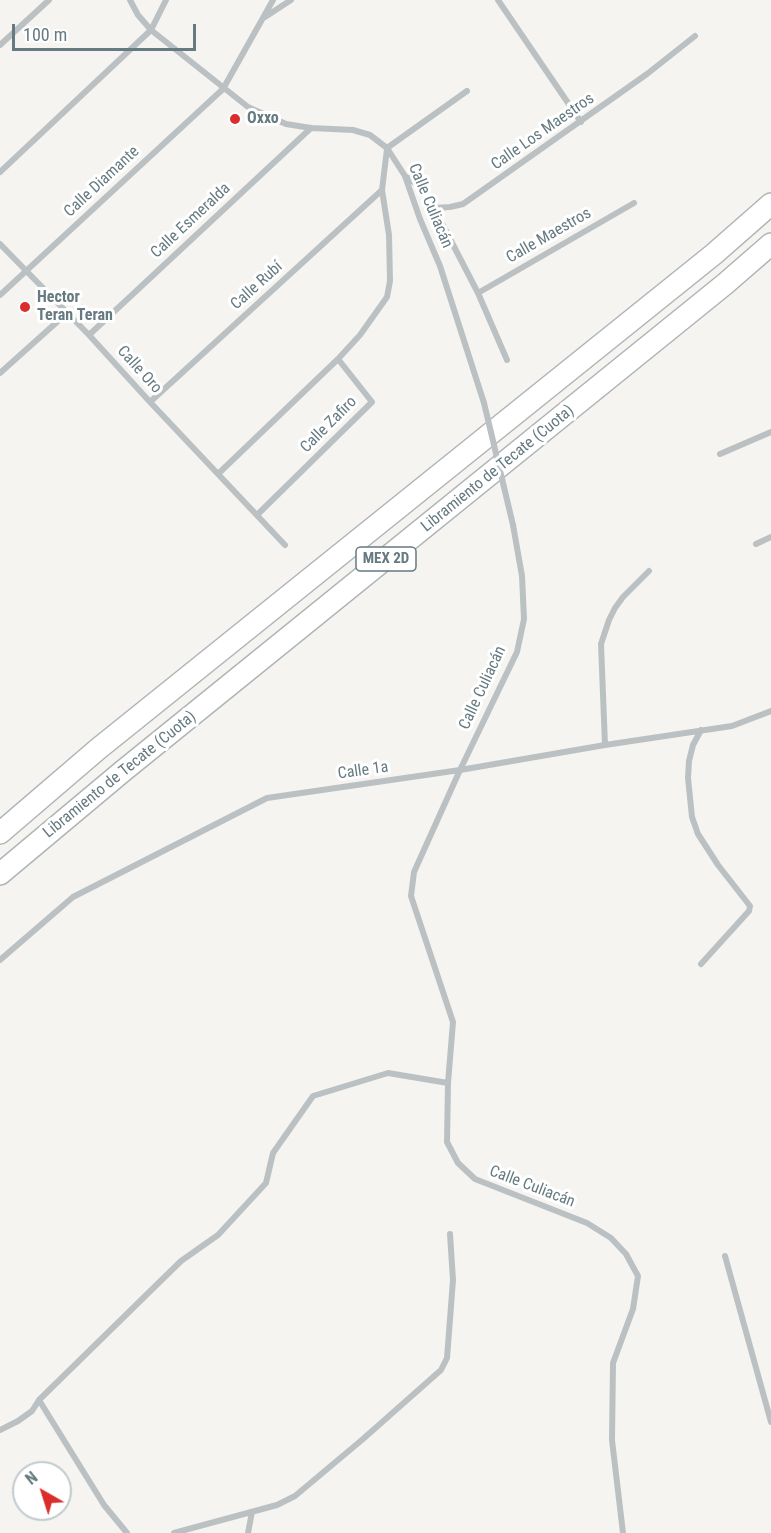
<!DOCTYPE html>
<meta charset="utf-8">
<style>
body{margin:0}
#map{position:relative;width:771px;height:1533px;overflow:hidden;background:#f5f4f1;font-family:"Roboto Condensed",sans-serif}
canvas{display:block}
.north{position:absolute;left:12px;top:1461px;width:60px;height:60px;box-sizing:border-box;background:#fff;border:2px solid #c1cacd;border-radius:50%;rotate:321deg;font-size:16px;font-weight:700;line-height:24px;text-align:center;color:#657a81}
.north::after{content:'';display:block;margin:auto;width:21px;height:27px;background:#db2d2b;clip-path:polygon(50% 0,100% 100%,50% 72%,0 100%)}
.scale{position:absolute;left:12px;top:24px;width:184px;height:27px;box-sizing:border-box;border:3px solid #657a81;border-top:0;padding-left:8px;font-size:18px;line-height:21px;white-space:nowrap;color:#657a81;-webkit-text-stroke:4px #fff;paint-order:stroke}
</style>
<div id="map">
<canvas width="771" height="1533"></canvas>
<div class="north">N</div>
<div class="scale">100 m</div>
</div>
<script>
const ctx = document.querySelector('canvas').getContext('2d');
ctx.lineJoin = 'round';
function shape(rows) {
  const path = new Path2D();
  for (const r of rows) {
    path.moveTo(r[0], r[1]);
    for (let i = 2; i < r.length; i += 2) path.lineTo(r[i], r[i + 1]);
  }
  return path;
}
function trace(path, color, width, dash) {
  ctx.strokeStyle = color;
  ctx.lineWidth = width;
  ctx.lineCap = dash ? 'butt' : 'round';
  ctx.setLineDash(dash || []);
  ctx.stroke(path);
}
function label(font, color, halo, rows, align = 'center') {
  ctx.font = font + ' "Roboto Condensed",sans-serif';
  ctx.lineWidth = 6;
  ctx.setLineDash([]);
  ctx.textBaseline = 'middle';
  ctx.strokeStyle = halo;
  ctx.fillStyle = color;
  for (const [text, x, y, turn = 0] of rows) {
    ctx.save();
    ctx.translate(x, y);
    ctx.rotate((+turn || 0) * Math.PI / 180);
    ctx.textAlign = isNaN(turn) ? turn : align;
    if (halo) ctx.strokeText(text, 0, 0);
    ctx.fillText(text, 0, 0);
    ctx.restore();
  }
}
const motorway = shape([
 [0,833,98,749,714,254,771,204],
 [0,874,123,771,725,284,771,244]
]);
trace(motorway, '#afb4b6', 24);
trace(shape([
 [130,0,138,15,151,30,248,107,286,124,311,128,353,130,370,135,387,148,405,176,420,219,440,266,484,403],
 [498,0,581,122],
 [265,17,291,0],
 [0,45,49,0],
 [387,148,467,91],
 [0,172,151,30,166,0],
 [405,176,418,185,434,208,450,207,463,204,647,74,695,36],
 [434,208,478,293,507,360],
 [0,244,89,335,150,402,285,545],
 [478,293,634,203],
 [0,295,223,89,273,0],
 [89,335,311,128],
 [0,373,67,313],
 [150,402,382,190],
 [720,454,771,432],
 [218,474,338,359,360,335,387,297,390,281,389,235,382,190,387,149],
 [257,515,372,402,338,359],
 [513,525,522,576,524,619,517,652,460,770,414,872,411,896,453,1022,448,1083,447,1142,458,1163,475,1179,587,1223,611,1238,626,1254,638,1276,633,1309,613,1363,612,1440,623,1533],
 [756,544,771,537],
 [605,745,601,644,609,620,615,608,623,597,649,571],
 [0,960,73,897,267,798,460,770,605,745,732,726,771,711],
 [701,964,749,911,750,906,718,865,698,834,692,817,688,778,689,761,693,745,701,730],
 [725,1256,771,1422],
 [39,1400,104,1505,127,1533],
 [0,1430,18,1421,32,1411,39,1400,181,1261,218,1235,266,1183,273,1153,313,1096,388,1073,448,1083],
 [174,1533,277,1505,295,1496,363,1439,441,1370,447,1358,453,1280,450,1234],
 [248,1533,252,1512]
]), '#bbc1c3', 6);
trace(motorway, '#fff', 21);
trace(shape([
 [484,403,513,525]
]), '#bbc1c3', 6);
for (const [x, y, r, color] of [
 [235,119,6,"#db2d2b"],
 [25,307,6,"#db2d2b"]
]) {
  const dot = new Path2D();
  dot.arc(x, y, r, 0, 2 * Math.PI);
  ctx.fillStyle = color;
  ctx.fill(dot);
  trace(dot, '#fff', 2);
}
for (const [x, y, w] of [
 [386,559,60]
]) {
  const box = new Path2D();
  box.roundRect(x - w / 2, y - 12, w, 24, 4.5);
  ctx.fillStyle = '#fff';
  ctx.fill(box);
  trace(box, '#657a81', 1.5);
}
label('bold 15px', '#657a81', null, [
 ["MEX 2D",386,559]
]);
label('bold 16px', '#657a81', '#fff', [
 ["Oxxo",247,119],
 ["Hector",37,298],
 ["Teran Teran",37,316]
], 'left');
label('16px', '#657a81', '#fff', [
 ["Calle Los Maestros",543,132,-35],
 ["Calle Diamante",102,182,-43],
 ["Calle Culiacán",430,206,67],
 ["Calle Esmeralda",191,221,-43],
 ["Calle Maestros",549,236,-30],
 ["Calle Rubí",257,286,-42],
 ["Calle Oro",139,370,48],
 ["Calle Zafiro",329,425,-45],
 ["Libramiento de Tecate (Cuota)",498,469,-39],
 ["Calle Culiacán",483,688,-65],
 ["Calle 1a",363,771,-8],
 ["Libramiento de Tecate (Cuota)",120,775,-39],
 ["Calle Culiacán",532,1187,21]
]);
</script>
